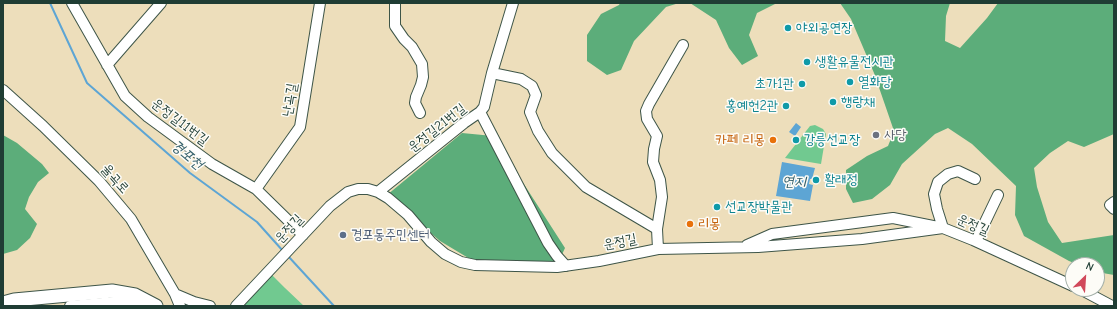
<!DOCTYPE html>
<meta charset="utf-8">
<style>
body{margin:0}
#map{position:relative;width:1117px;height:309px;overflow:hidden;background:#eddebb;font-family:"Comic Neue",sans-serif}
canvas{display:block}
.frame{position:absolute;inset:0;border:4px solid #1f3d34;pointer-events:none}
.north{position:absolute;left:1065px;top:257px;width:40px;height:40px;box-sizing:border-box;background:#fdfcf7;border:1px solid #a4b0a9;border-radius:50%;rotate:25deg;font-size:11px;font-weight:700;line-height:16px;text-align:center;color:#1f3d34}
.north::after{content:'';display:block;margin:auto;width:14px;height:18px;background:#d1495b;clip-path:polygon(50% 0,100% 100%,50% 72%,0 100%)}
</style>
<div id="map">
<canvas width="1117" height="309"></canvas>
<div class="frame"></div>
<div class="north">N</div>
</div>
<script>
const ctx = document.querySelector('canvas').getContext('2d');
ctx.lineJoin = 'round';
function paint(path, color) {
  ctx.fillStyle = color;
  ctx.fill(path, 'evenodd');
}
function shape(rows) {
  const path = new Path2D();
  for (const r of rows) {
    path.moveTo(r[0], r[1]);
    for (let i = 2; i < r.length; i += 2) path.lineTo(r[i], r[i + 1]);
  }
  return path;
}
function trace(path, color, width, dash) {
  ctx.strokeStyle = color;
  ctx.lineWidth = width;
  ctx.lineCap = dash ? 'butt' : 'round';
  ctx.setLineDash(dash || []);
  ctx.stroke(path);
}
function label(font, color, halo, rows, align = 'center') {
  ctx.font = font + ' "Comic Neue","Poor Story",sans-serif';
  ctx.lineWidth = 3;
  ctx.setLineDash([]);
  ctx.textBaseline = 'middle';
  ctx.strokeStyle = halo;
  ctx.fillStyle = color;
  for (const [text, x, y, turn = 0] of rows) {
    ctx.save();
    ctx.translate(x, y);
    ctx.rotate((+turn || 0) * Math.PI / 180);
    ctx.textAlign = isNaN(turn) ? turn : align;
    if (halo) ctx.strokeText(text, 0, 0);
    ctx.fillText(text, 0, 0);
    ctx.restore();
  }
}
paint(shape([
 [815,125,823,129,826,134,821,164,785,158,810,126],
 [272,275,285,288,304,306,243,306]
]), '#71c990');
paint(shape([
 [620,3,679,3,666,7,634,41,621,70,607,75,587,61,587,35,601,14,619,5],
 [690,3,777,3,757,13,749,35,758,56,742,65,729,48,716,20],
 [840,3,950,3,946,16,945,41,960,48,987,18,998,3,1114,3,1114,134,1084,147,1068,141,1050,153,1034,168,1037,187,1048,222,1062,243,1114,235,1114,275,1097,272,1097,265,1079,265,1069,261,1024,236,1015,215,1016,186,972,144,948,128,935,134,902,164,890,185,872,199,853,203,846,189,846,170,867,156,888,146,894,131,874,73,851,19],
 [462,133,493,136,565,248,558,263,480,265,440,241,387,195],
 [3,135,17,143,42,164,49,173,38,182,29,197,25,209,37,224,30,238,17,250,3,254]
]), '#5cad7a');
paint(shape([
 [796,123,801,127,795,136,789,132],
 [782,162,815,168,812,179,810,179,809,184,813,185,810,201,776,196]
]), '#5da5d4');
trace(shape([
 [50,3,87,83,190,173,257,222,283,251],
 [288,256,334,306]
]), '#5da5d4', 2);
const minor = shape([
 [72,3,125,96,148,117,212,164,256,189,303,235],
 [395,3,395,26,404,39,412,47,422,64,423,77,421,85,416,97,415,103,420,113],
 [107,65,161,3],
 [492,73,521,79,532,86,536,95,530,112,538,131,552,153,586,187,657,229],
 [3,90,43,126,99,181,131,219,175,294,180,306],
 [480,112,548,243,557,256,566,266],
 [256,189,300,127,320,3],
 [378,192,464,123,480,112,484,107,492,73,513,3],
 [1114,202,1110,205,1114,209],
 [976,241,998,195],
 [747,245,772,234,893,218,943,228,937,209,934,194,938,182,948,174,958,171,975,179],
 [658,249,657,229,662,197,660,180,653,162,654,149,657,136,647,119,646,111,649,104,683,45],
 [1080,289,1112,306],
 [175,294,194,302,210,306],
 [70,306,114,302,138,306],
 [236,306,330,206,348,192,358,189,368,189,378,192,388,198,408,215,431,242,445,254,461,262,475,265,557,267,599,261,658,249,758,247,862,239,943,228,973,240,1073,286]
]);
const major = shape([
 [3,303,14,300,112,291,135,295,156,306]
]);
trace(minor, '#3e5548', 12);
trace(major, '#3e5548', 15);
trace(minor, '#fff', 10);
trace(major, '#fff', 13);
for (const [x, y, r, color] of [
 [788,28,4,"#0f9aa8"],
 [807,62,4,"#0f9aa8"],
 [850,82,4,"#0f9aa8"],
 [802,84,4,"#0f9aa8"],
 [833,102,4,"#0f9aa8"],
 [786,106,4,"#0f9aa8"],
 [876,135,4,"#6b7280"],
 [773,140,4,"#e8710a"],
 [796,140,4,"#0f9aa8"],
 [816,180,4,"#0f9aa8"],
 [717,207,4,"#0f9aa8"],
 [690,224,4,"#e8710a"],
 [343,235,4,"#5c6f8a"]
]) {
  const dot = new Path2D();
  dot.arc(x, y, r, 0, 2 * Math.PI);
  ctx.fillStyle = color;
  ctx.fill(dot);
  trace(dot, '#fdfcf7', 1.5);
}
label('14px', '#0d838f', '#fdfcf7', [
 ["야외공연장",796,28],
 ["생활유물전시관",815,62],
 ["열화당",858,82],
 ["초가1관",794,84,"right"],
 ["행랑채",841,102],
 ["홍예헌2관",778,106,"right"],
 ["강릉선교장",804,140],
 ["활래정",824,180],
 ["선교장박물관",725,207]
], 'left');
label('14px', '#1f3d34', '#fdfcf7', [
 ["난곡길",290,100,-81],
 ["운정길11번길",180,122,37],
 ["운정길21번길",437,128,-38],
 ["율곡로",115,179,48],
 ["운정길",973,225,23],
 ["운정길",289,229,-47],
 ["운정길",620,242,-11]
]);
label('14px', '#5b616d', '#fdfcf7', [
 ["사당",884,135]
], 'left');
label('14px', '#c56008', '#fdfcf7', [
 ["카페 리몽",765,140],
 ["리몽",698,224,"left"]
], 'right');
label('14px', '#4e5e75', '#fdfcf7', [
 ["경포동주민센터",351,235]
], 'left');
label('italic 15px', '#35616c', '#fdfcf7', [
 ["경포천",187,155,40],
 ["연지",794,182]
]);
</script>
